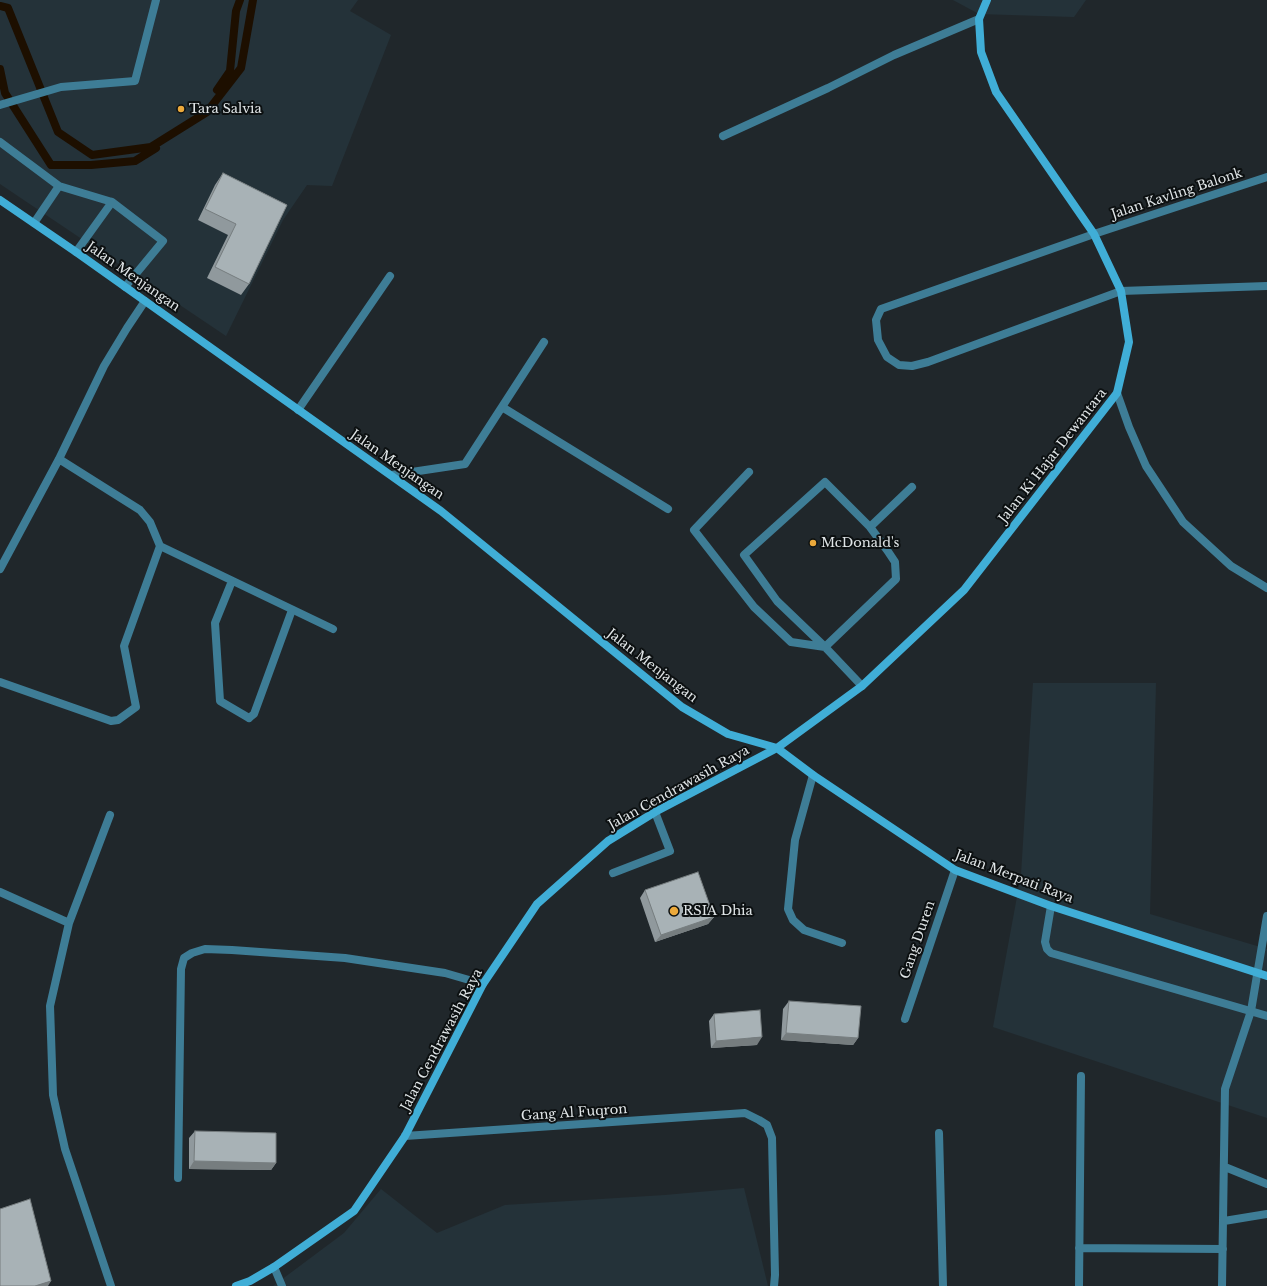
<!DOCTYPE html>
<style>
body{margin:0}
canvas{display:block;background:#20272b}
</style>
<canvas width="1267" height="1286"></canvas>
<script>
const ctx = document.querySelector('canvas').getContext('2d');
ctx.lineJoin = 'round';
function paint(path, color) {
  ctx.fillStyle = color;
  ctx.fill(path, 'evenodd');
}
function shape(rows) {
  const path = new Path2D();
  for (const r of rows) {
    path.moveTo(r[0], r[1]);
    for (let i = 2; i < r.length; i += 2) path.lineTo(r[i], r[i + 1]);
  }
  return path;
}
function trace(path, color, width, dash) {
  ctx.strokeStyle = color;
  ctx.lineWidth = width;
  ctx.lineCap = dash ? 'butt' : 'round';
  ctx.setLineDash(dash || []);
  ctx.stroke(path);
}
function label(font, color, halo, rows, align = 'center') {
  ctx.font = font + ' "Libre Baskerville",serif';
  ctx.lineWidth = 4;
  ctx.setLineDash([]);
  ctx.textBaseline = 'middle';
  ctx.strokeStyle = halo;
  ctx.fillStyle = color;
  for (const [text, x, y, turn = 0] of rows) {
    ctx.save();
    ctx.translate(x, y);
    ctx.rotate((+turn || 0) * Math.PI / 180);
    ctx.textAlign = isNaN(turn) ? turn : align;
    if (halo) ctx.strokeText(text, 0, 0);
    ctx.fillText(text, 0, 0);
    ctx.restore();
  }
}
paint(shape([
 [0,0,358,0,350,11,391,35,332,186,307,185,283,220,226,336,0,184],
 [953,0,1086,0,1074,17,979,14],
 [1033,683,1156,683,1150,914,1267,949,1267,1118,993,1027,1021,875],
 [744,1188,768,1286,273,1286,344,1233,381,1189,437,1233,505,1205,665,1195]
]), '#243239');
trace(shape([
 [0,6,8,8,58,132,92,155,151,147,207,112,241,68,253,0],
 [0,69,5,93,51,165,91,165,135,161,156,148],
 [217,90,230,71,236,11,240,0]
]), '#1d0f00', 8);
trace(shape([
 [0,105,61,87,135,81,156,0],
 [723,136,828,88,894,55,979,19],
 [0,142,59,186,112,202,76,252],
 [112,202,163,241,125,287],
 [34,223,59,186],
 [502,407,668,509],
 [749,472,694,530,754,607,791,642,825,647],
 [392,475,465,464,544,342],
 [870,527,912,487],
 [825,647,896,579,895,562,887,550,870,527,825,482,744,555,777,601,825,647,862,686],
 [249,718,254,714,292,610],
 [613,873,670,851,655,812],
 [1051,906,1045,942,1047,949,1051,953,1267,1016],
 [274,1267,282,1286]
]), '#3e7d96', 8);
trace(shape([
 [1267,177,1094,234,881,309,876,320,878,340,887,357,899,365,912,366,928,362,1121,291,1267,286],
 [1117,393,1129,427,1146,466,1183,522,1231,566,1267,588],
 [298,410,390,276],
 [59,459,140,510,150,522,160,546,333,629],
 [0,569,59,459,104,366,127,328,145,301],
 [232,581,215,623,220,701,249,718],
 [0,682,111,721,118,720,136,707,124,646,160,546],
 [813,775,795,840,788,909,793,920,804,930,842,943],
 [110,815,69,923,50,1006,53,1095,65,1149,111,1286],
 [0,892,69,923],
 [905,1019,955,870],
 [939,1133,943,1286],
 [405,1136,745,1113,759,1120,767,1125,772,1138,775,1275,774,1286],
 [1225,1167,1267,1184],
 [178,1178,181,969,184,958,192,953,205,949,232,950,345,958,445,973,483,984],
 [1224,1221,1267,1214],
 [1079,1248,1223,1249],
 [1079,1286,1081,1076],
 [1222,1286,1225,1089,1251,1011,1267,916]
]), '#3e7d96', 8);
trace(shape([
 [0,200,76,252,441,511,682,707,728,734,777,748,813,775,955,870,1051,906,1267,976],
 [236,1286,250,1281,274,1267,354,1211,405,1136,483,984,537,904,608,841,655,812,777,748,862,686,964,590,1117,393,1129,342,1121,291,1094,234,996,92,981,52,979,19,987,0]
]), '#40aed7', 8);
paint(shape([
 [223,173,287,205,249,284,241,295,207,278,228,235,198,220,215,185],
 [645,890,714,917,708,924,655,942,640,898],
 [789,1001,858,1038,853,1045,781,1040,783,1009],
 [714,1014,757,1045,711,1048,709,1021],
 [195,1131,276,1163,271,1170,189,1169,189,1138]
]), '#90999d');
paint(shape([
 [714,917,708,924,655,942,661,935],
 [786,1033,858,1038,853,1045,781,1040],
 [762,1037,757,1045,711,1048,716,1041],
 [194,1161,276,1163,271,1170,189,1169],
 [51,1281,48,1286,35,1286]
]), '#767d7f');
const building = shape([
 [223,173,287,205,249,284,215,267,236,224,205,209,223,173],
 [698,872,714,917,661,935,645,890,698,872],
 [789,1001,861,1006,858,1038,786,1033,789,1001],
 [760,1010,762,1037,716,1041,714,1014,760,1010],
 [195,1131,276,1133,276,1163,194,1161,195,1131],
 [30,1199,51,1281,35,1286,0,1286,0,1209,30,1199]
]);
paint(building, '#a8b2b6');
trace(building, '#767d7f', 1);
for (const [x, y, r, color] of [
 [181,109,4,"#eca93b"],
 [813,543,4,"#eca93b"],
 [674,911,5,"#eca93b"]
]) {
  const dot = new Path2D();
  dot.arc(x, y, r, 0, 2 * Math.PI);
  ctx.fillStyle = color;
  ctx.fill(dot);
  trace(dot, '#0c1011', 1.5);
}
label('13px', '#e0e5e7', '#0c1011', [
 ["Tara Salvia",189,109],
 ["McDonald's",821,543],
 ["RSIA Dhia",683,911]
], 'left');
label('13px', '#e0e5e7', '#0c1011', [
 ["Jalan Kavling Balonk",1177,194,-18],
 ["Jalan Menjangan",133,277,35],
 ["Jalan Ki Hajar Dewantara",1053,456,-52],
 ["Jalan Menjangan",397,465,35],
 ["Jalan Menjangan",652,666,38],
 ["Jalan Cendrawasih Raya",679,788,-29],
 ["Jalan Merpati Raya",1014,877,21],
 ["Gang Duren",918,940,-71],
 ["Jalan Cendrawasih Raya",442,1040,-62],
 ["Gang Al Fuqron",574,1113,-4]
]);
</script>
